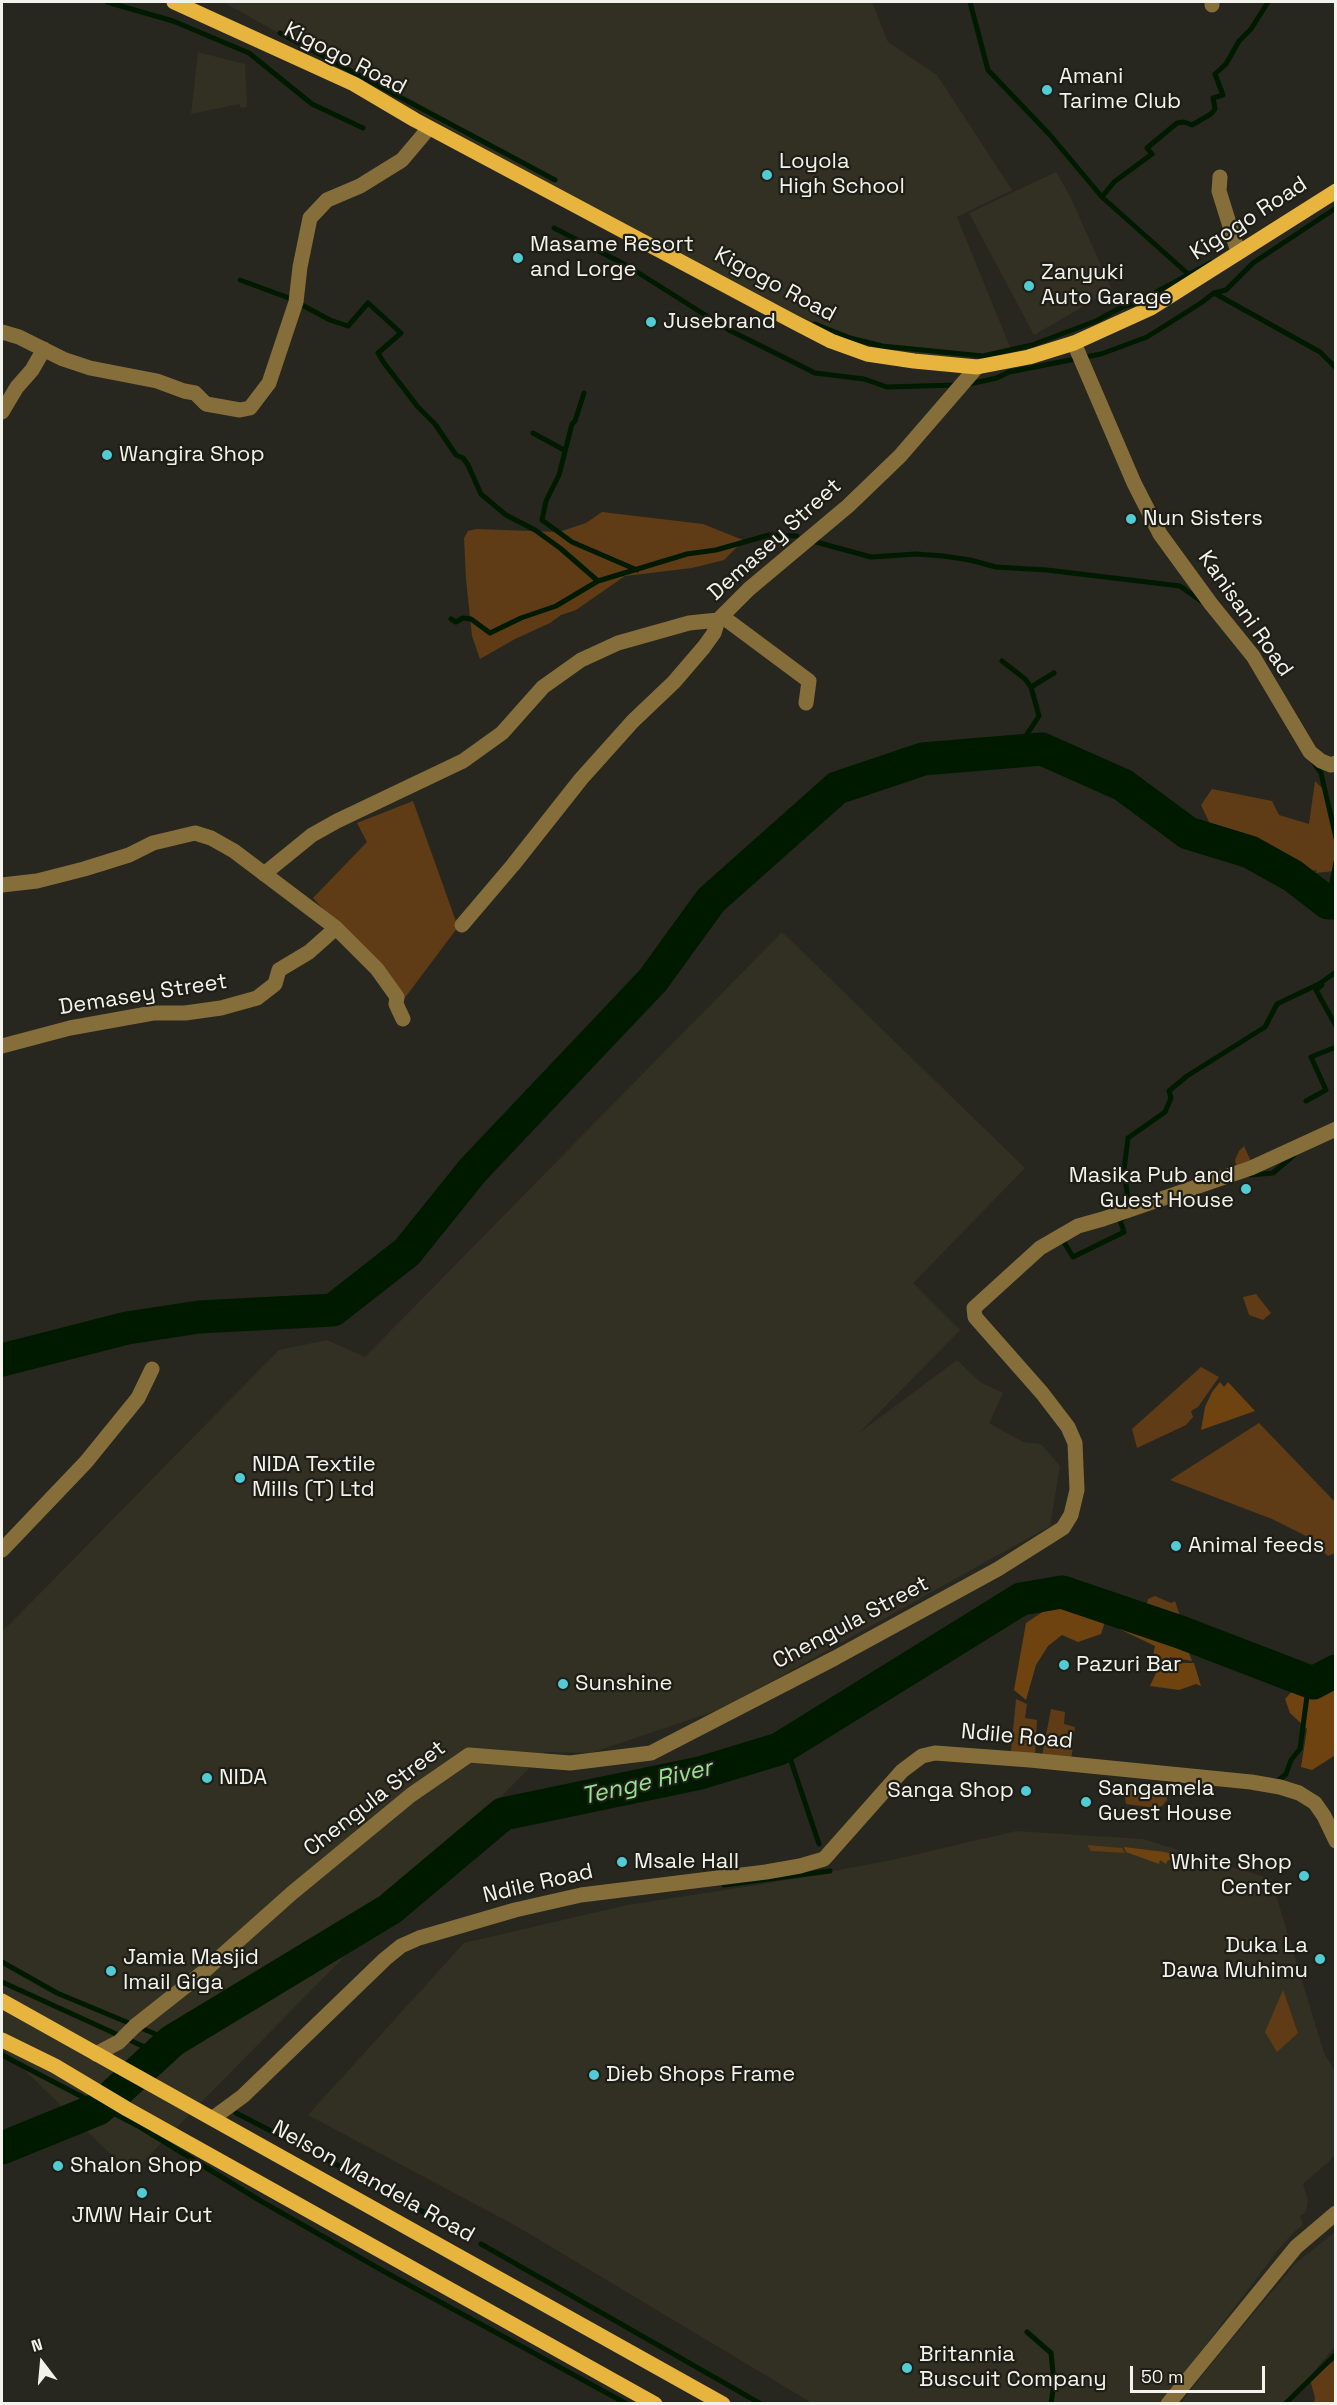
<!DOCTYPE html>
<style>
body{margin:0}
#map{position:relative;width:1337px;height:2405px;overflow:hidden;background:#27271f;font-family:"Space Grotesk",sans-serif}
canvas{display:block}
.frame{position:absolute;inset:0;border:3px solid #f3f3ed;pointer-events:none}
.north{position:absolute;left:12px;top:2333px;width:60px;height:60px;-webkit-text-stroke:4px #1e1d16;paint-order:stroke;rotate:344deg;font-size:16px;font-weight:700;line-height:24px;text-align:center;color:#f3f3ed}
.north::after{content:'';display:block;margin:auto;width:21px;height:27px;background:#f3f3ed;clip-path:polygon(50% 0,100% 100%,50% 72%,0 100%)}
.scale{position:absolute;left:1130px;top:2366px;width:135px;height:27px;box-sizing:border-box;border:3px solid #f3f3ed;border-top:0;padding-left:8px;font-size:18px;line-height:21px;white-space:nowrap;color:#f3f3ed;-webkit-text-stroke:4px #1e1d16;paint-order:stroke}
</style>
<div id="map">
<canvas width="1337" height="2405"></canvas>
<div class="frame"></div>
<div class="north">N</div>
<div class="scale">50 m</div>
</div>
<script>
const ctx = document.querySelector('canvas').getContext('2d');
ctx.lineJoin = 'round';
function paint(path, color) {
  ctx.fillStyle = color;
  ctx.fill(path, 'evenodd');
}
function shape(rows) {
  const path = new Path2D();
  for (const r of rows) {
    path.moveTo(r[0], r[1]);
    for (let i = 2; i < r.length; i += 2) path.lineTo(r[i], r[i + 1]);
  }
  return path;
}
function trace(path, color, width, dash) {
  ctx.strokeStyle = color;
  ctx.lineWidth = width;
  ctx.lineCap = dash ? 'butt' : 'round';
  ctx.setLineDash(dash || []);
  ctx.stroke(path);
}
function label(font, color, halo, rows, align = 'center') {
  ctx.font = font + ' "Space Grotesk",sans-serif';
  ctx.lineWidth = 4.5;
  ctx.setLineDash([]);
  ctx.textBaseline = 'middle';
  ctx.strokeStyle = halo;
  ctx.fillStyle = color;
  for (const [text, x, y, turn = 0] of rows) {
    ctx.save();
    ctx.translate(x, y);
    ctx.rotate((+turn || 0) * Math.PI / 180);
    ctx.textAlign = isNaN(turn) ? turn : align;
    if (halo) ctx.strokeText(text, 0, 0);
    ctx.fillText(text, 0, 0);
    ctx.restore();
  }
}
paint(shape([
 [223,2,872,2,888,42,937,75,1012,190,957,217,1012,352,970,358,906,354,848,335,755,299],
 [198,52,245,64,247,107,241,108,239,104,191,114],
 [1056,172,1070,196,1112,290,1034,335,969,213],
 [782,932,1025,1168,913,1283,960,1330,859,1433,957,1360,980,1382,1003,1393,989,1423,1023,1442,1041,1444,1060,1466,1050,1526,724,1708,591,1753,545,1752,131,2174,2,2048,2,1632,279,1350,327,1340,365,1357],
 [1016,1831,1143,1839,1271,1879,1324,2053,1336,2073,1335,2156,1303,2184,1308,2201,1306,2212,1300,2216,1303,2225,1294,2232,1278,2250,1161,2404,812,2403,518,2227,308,2115,464,1943,627,1905,758,1885,892,1860],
 [1335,2232,1335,2346,1288,2403,1181,2403,1216,2358,1295,2264]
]), '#313022');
paint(shape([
 [602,512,703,524,748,542,740,544,724,560,692,568,625,576,576,610,561,615,550,623,515,639,480,659,472,636,466,579,464,538,468,531,476,529,559,532,586,523],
 [1315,781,1324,790,1332,825,1335,826,1335,871,1315,873,1317,870,1307,872,1267,855,1211,826,1201,805,1212,789,1272,801,1279,815,1309,824],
 [413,801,458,927,404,999,313,898,367,842,357,823],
 [1244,1146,1256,1172,1237,1169,1235,1160,1239,1151],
 [1256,1294,1271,1313,1263,1320,1249,1315,1243,1297],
 [1201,1367,1219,1377,1198,1407,1191,1411,1193,1417,1186,1425,1137,1448,1132,1429],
 [1259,1423,1335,1502,1335,1553,1328,1556,1308,1537,1272,1519,1170,1480],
 [1155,1596,1171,1603,1175,1601,1181,1619,1146,1610,1148,1599],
 [1016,1699,1027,1704,1025,1718,1037,1720,1035,1756,1011,1751],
 [1051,1709,1065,1712,1064,1724,1075,1727,1071,1761,1042,1756],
 [1123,1788,1167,1790,1167,1800,1162,1806,1155,1808,1126,1804],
 [1087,1845,1122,1848,1125,1853,1091,1851],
 [1283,1990,1298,2033,1277,2052,1265,2032],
 [1335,2360,1335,2403,1314,2403,1315,2398,1310,2379]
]), '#5f3c15');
paint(shape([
 [1220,1382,1224,1387,1228,1382,1255,1411,1201,1430,1205,1407,1212,1392],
 [1066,1599,1106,1618,1101,1634,1078,1642,1062,1635,1048,1646,1036,1665,1026,1700,1014,1690,1026,1623,1059,1601],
 [1126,1624,1159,1636,1161,1631,1184,1640,1192,1661,1170,1657,1168,1663,1194,1663,1201,1686,1196,1684,1179,1690,1150,1686,1156,1673,1156,1663,1157,1663,1153,1656,1155,1646,1111,1625,1118,1628],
 [1296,1687,1311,1695,1324,1690,1335,1689,1335,1752,1334,1756,1312,1770,1301,1767,1307,1729,1290,1713,1285,1699],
 [1124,1847,1165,1852,1191,1859,1179,1862,1168,1860,1166,1864,1160,1860,1159,1864,1126,1852]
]), '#6e4310');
trace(shape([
 [107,2,173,21,249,53,312,104,363,128],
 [970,2,988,70,1050,135,1102,197,1187,273],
 [280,33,555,180],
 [1102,197,1114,182,1152,154,1147,148,1177,123,1184,122,1192,125,1211,114,1215,109,1213,98,1223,95,1215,74,1226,64,1239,41,1251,29,1268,2],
 [554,228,626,265,729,330,815,373,864,379,887,387,957,385],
 [240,280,289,298,330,320,348,326,368,303,401,333,378,353,384,363,418,407,435,424,456,455,463,458,468,465,481,494,506,515,535,530,560,548,598,581],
 [1214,293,1320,352,1336,368],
 [815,324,850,338,882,346,983,356,1032,345,1096,321,1122,307,1136,303,1212,262],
 [969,384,997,378,1009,372,1101,354,1147,337,1201,303,1214,293,1226,290,1253,263,1336,208],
 [584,393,575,421,572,424,559,475,546,501,542,520,572,542,637,570],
 [533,433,564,450],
 [816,542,871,557,916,554,943,556,970,560,996,567,1047,570,1180,586,1201,601],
 [451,619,456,622,463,618,471,619,490,633,521,618,556,606,598,581,687,554,716,550,769,535,797,536],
 [1002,661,1025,679,1031,687,1039,716,1016,751],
 [1031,687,1054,673],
 [1314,763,1321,773,1336,838],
 [1328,903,1336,862],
 [1322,985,1316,990,1336,1026],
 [1306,1101,1326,1090,1311,1057,1336,1047],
 [1250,1175,1273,1173,1294,1155],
 [1110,1210,1128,1200,1124,1170,1128,1138,1165,1112,1171,1098,1169,1091,1187,1076,1265,1027,1277,1004,1319,984,1336,972],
 [1062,1239,1073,1257,1124,1232,1120,1220,1125,1217],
 [779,1749,791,1761,819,1844],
 [1274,1781,1279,1780,1286,1774,1291,1760,1300,1749,1307,1696,1313,1683],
 [724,1885,830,1871],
 [2,1962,57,1993,172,2041],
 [2,1982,160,2054],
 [2,2055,140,2127,259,2200,385,2272,627,2404],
 [236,2113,349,2171,456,2230],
 [481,2244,761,2404],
 [1027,2332,1051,2353,1054,2383,1051,2404],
 [1285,2404,1336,2354]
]), '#001a00', 5);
trace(shape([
 [2,1360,127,1328,199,1317,333,1310,407,1252,473,1170,653,980,711,900,837,788,923,759,1042,749,1123,785,1188,833,1250,852,1293,876,1328,903,1336,903],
 [2,2148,98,2109,172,2041,390,1909,503,1814,700,1773,779,1749,1021,1599,1062,1592,1180,1632,1313,1683,1336,1671]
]), '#001a00', 33);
trace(shape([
 [1212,2,1212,5],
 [1220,177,1219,191,1238,252],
 [2,332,19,337,63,359,90,368,157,381,184,391,195,393,206,404,240,410,250,408,269,383,296,302,300,267,310,218,327,200,360,186,402,160,429,128],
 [1074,343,1134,483,1160,534,1211,604,1253,656,1310,752,1321,761,1331,765,1336,763],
 [2,412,17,387,32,370,44,349],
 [723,617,809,681,806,703],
 [264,874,312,835,337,821,463,761,502,733,543,687,581,660,618,643,689,623,718,620,749,589,848,506,900,456,977,367],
 [2,885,37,881,84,869,129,855,153,843,195,833,211,838,234,851,336,928,377,969,397,997,396,1004,403,1019],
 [462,925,513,865,581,779,633,721,674,682,704,647,714,633,718,620],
 [2,1046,70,1028,153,1013,185,1013,221,1008,257,998,275,984,279,970,309,952,336,928],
 [2,1550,86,1462,138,1398,152,1369],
 [96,2054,119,2042,135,2026,201,1974,292,1893,411,1795,469,1755,570,1763,651,1753,835,1658,998,1569,1063,1528,1071,1515,1077,1490,1075,1443,1068,1427,1042,1393,975,1317,974,1308,1040,1248,1078,1226,1103,1219,1251,1168,1336,1129],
 [213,2118,243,2096,385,1959,401,1946,419,1938,515,1910,581,1895,766,1872,800,1866,824,1859,902,1771,922,1756,935,1753,1030,1760,1251,1782,1280,1787,1299,1793,1315,1803,1324,1816,1336,1841],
 [1168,2404,1296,2247,1336,2213]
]), '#866e3b', 15);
trace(shape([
 [174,2,354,84,415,120,794,322,831,341,867,354,914,361,977,367,1029,357,1074,343,1151,308,1336,191],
 [2,2001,723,2404],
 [2,2040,55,2066,127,2109,655,2404]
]), '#e7b53e', 15);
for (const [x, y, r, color] of [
 [1047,90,6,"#51ccd4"],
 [767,175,6,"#51ccd4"],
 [518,258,6,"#51ccd4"],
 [1029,286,6,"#51ccd4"],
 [651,322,6,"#51ccd4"],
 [107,455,6,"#51ccd4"],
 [1131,519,6,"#51ccd4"],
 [1246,1189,6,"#51ccd4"],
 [240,1478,6,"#51ccd4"],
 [1176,1546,6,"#51ccd4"],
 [1064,1665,6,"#51ccd4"],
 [563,1684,6,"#51ccd4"],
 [207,1778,6,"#51ccd4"],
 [1026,1791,6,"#51ccd4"],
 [1086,1802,6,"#51ccd4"],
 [622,1862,6,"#51ccd4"],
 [1304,1876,6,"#51ccd4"],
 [1320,1959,6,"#51ccd4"],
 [111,1971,6,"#51ccd4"],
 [594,2075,6,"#51ccd4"],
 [58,2166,6,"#51ccd4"],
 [142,2193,6,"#51ccd4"],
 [907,2368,6,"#51ccd4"]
]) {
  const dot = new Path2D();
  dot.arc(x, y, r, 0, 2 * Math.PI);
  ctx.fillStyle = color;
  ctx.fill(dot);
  trace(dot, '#1e1d16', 2);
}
label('22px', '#f3f3ed', '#1e1d16', [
 ["Kigogo Road",345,59,27],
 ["Kigogo Road",1249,219,-33],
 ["Kigogo Road",775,285,28],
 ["Demasey Street",775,540,-42],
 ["Kanisani Road",1245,614,55],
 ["Demasey Street",143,995,-9],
 ["Chengula Street",851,1623,-28],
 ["Ndile Road",1017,1737,5],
 ["Chengula Street",375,1799,-38],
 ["Ndile Road",538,1884,-13],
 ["Nelson Mandela Road",373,2182,29]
]);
label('22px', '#f3f3ed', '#1e1d16', [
 ["Amani",1059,77],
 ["Tarime Club",1059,102],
 ["Loyola",779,162],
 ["High School",779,187],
 ["Masame Resort",530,245],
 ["and Lorge",530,270],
 ["Zanyuki",1041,273],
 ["Auto Garage",1041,298],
 ["Jusebrand",663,322],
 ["Wangira Shop",119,455],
 ["Nun Sisters",1143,519],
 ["Masika Pub and",1234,1176,"right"],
 ["Guest House",1234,1201,"right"],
 ["NIDA Textile",252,1465],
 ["Mills (T) Ltd",252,1490],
 ["Animal feeds",1188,1546],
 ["Pazuri Bar",1076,1665],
 ["Sunshine",575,1684],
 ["NIDA",219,1778],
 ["Sangamela",1098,1789],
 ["Guest House",1098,1814],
 ["Sanga Shop",1014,1791,"right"],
 ["Msale Hall",634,1862],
 ["White Shop",1292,1863,"right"],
 ["Center",1292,1888,"right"],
 ["Duka La",1308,1946,"right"],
 ["Dawa Muhimu",1308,1971,"right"],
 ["Jamia Masjid",123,1958],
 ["Imail Giga",123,1983],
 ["Dieb Shops Frame",606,2075],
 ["Shalon Shop",70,2166],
 ["JMW Hair Cut",142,2216,"center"],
 ["Britannia",919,2355],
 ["Buscuit Company",919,2380]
], 'left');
label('italic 24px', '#94e390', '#1e1d16', [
 ["Tenge River",647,1783,-13]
]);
</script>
